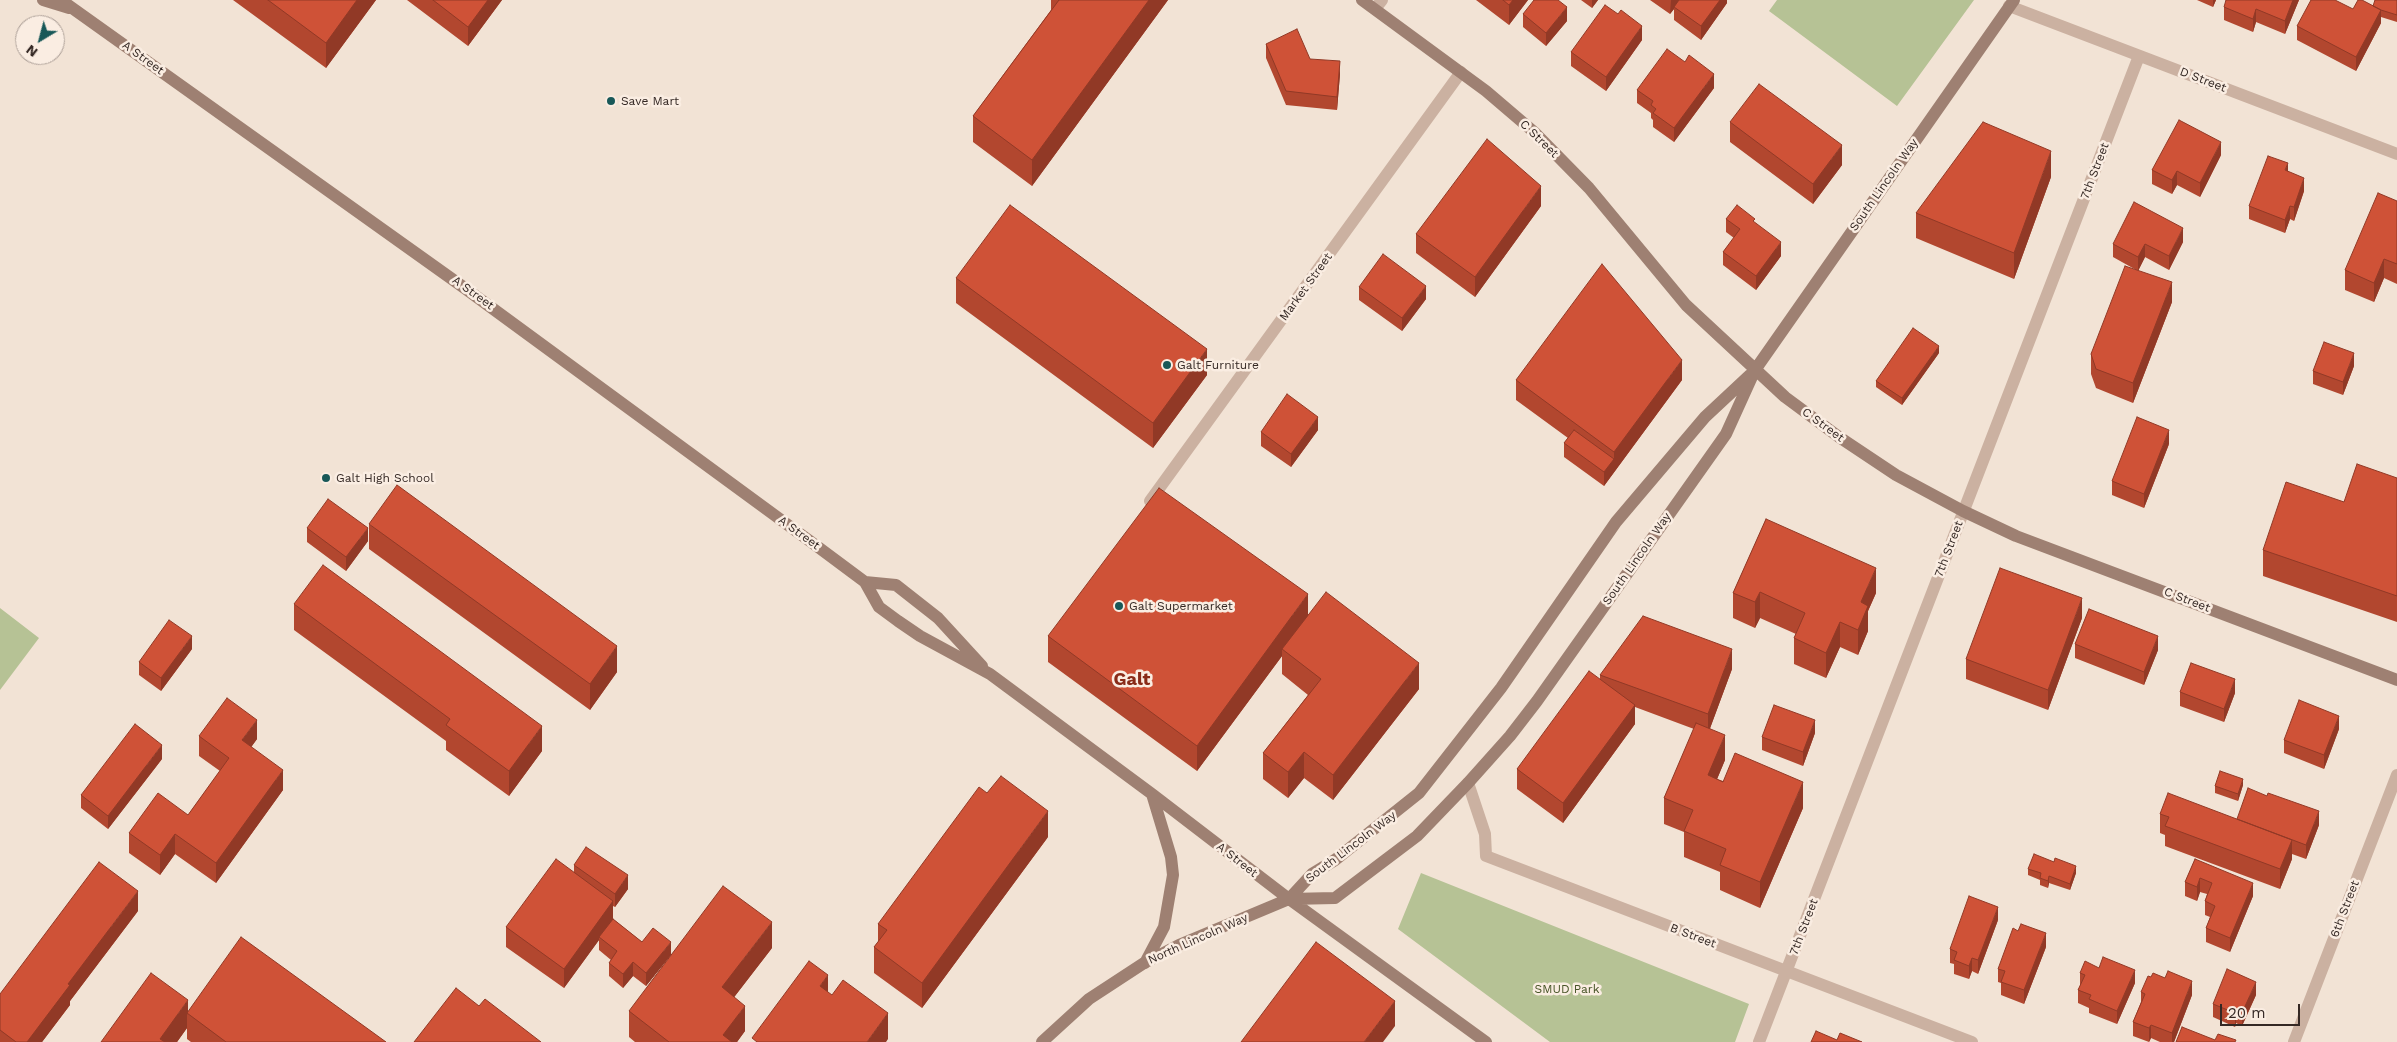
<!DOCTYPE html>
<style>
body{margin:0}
#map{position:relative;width:2397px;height:1042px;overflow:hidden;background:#f2e3d5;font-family:"Work Sans",sans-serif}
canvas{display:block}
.north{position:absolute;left:15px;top:15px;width:50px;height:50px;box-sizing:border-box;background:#faede2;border:1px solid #ab9e96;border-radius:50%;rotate:217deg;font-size:14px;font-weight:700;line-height:20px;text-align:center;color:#342824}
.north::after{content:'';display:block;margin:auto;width:18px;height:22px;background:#185858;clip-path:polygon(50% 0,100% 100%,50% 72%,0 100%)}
.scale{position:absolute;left:2220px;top:1004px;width:80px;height:22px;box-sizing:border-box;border:2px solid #342824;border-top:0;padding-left:6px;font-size:15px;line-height:18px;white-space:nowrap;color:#342824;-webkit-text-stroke:4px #faede2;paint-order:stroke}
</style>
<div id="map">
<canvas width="2397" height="1042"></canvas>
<div class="north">N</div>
<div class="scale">20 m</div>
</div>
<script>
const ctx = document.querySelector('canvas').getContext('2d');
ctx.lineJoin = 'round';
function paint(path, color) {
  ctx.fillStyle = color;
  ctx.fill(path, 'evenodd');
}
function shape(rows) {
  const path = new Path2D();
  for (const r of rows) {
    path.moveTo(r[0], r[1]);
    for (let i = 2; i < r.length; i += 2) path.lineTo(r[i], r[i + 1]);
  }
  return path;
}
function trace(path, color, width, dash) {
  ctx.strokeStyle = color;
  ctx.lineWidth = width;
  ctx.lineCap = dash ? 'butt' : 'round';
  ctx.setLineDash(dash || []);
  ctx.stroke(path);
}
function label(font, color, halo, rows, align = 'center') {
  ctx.font = font + ' "Work Sans",sans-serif';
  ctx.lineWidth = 5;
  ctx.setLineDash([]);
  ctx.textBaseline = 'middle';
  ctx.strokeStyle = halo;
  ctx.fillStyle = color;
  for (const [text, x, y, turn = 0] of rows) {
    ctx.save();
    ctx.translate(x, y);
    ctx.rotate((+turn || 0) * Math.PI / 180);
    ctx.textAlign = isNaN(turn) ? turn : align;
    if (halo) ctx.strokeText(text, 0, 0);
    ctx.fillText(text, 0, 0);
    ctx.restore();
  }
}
paint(shape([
 [1777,0,1974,0,1897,106,1769,11],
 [0,608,39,638,0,690],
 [1421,873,1749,1004,1735,1042,1550,1042,1398,929]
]), '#b6c295');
trace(shape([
 [2009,6,2397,154],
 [1375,9,1382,0],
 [1150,501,1461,72],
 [1468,783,1485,834,1486,856,1972,1042],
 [1759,1042,2139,56],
 [2294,1042,2397,775]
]), '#cbb1a1', 12);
trace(shape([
 [43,0,69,8],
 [61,0,466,289,818,547,865,582,879,607,898,621,920,636,990,674,1152,794,1289,899,1486,1042],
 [1362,0,1486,91,1534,132,1589,188,1686,305,1785,397,1839,437,1896,475,1963,511,2016,536,2397,680],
 [865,582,896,585,938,618,982,666],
 [1289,899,1312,874,1335,860,1419,793,1501,688,1616,522,1705,417,1750,375],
 [1145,963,1164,927,1173,875,1171,857,1152,794],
 [1042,1042,1089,999,1144,963,1179,945,1289,899,1335,898,1417,836,1468,783,1510,736,1537,701,1726,434,1755,370,2014,0]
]), '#9e8072', 12);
paint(shape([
 [233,0,376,0,326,68],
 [407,0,502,0,468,46],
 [1051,0,1168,0,1032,186,973,142,973,116,1051,10],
 [1476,0,1528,0,1509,25],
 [1581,0,1598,0,1592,8],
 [1650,0,1727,0,1727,3,1701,40,1674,20,1674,9,1670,14],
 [2197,0,2216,0,2213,7],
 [2299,0,2285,34,2256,22,2253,32,2224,20,2224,7],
 [2397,0,2397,22,2381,17,2381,23,2356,71,2297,40,2297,26,2353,9,2373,6],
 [1523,14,1567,21,1546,46,1523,27],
 [1618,14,1642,40,1606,91,1571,66,1571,52],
 [1266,44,1310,59,1340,74,1337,110,1286,105,1266,58],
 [1714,88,1674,142,1653,127,1653,120,1651,118,1651,113,1637,103,1637,90],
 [1730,122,1842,165,1813,204,1730,142],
 [2221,155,2200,197,2177,185,2172,194,2152,184,2152,170],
 [2288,171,2304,191,2294,221,2290,219,2285,233,2249,219,2249,206],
 [2051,177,2014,279,1916,238,1916,213],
 [2397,201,2397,284,2384,278,2374,302,2345,290,2345,270],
 [1541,206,1475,297,1416,253,1416,234],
 [1726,219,1755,223,1781,256,1756,290,1723,265,1723,252,1734,238,1726,232],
 [2183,242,2169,270,2145,257,2138,271,2172,302,2133,403,2096,388,2091,374,2091,354,2138,271,2113,257,2113,244],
 [956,278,1207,375,1153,448,956,303],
 [1359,287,1426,299,1402,331,1359,300],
 [1939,353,1902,405,1876,387,1876,381],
 [2354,366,2343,395,2313,384,2313,371],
 [1516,380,1682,380,1604,486,1564,457,1564,443,1568,438,1516,400],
 [1318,430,1291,467,1261,446,1261,432],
 [2169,444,2144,508,2112,495,2112,481],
 [2397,478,2397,622,2263,576,2263,550,2344,502],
 [1766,519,1876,593,1868,611,1868,631,1858,655,1840,647,1826,678,1794,664,1794,638,1796,634,1760,618,1755,628,1733,618,1733,593],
 [369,524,617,672,590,710,369,549],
 [307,528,368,541,346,571,307,542],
 [294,604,542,751,509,796,446,750,446,741,294,630],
 [1308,614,1419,689,1333,800,1304,778,1288,798,1263,779,1263,753,1308,695,1282,674,1282,656,1197,771,1048,662,1048,636],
 [2082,618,2048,710,1966,679,1966,659],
 [2075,644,2158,650,2144,685,2075,658],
 [192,649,161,691,139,675,139,662],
 [1732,669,1710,728,1725,760,1717,779,1803,808,1760,908,1720,890,1720,872,1684,857,1684,832,1664,824,1664,798,1694,729,1635,707,1635,724,1563,823,1517,789,1517,769,1600,679,1600,675],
 [2180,692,2235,693,2224,722,2180,706],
 [2339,729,2324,769,2284,753,2284,740],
 [1815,733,1803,766,1762,750,1762,737],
 [199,736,257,739,251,747,283,790,216,883,175,854,160,875,129,853,129,833,188,815,220,771,199,756],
 [162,759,108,829,81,808,81,795],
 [2243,785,2238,801,2215,793,2215,786],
 [2160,814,2237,819,2319,825,2306,859,2292,854,2292,859,2280,889,2165,846,2165,835,2160,833],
 [1048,837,922,1008,874,973,874,947,878,942,878,924],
 [2195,859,2253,896,2230,952,2206,942,2206,928,2210,917,2205,915,2205,901,2207,894,2200,892,2197,901,2185,896,2185,882],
 [574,865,628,889,615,907,613,906,613,919,642,942,671,955,646,986,633,976,623,988,609,976,609,963,611,960,599,950,599,940,564,988,506,947,506,927,574,872],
 [2028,869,2076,873,2070,890,2049,883,2048,888,2040,885,2040,880,2028,875],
 [138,911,70,1001,70,1005,42,1042,0,1042,0,994],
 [1998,920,1978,974,1972,971,1969,979,1954,974,1954,964,1950,963,1950,949],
 [2046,947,2024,1004,2001,995,2001,983,1998,982,1998,969],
 [772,948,734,997,745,1031,737,1042,635,1042,629,1037,629,1011],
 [2099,968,2135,983,2117,1024,2089,1013,2089,1008,2078,1003,2078,990,2080,986,2080,973],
 [2141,992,2192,995,2174,1042,2160,1042,2151,1038,2149,1042,2133,1036,2133,1022,2141,1002],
 [2256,995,2242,1026,2236,1023,2235,1027,2213,1017,2213,1004],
 [188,1011,386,1042,191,1042,187,1039,187,1028,177,1042,101,1042]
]), '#b2472f');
paint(shape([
 [357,0,376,0,326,68,326,43],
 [488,0,502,0,468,46,468,27],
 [1149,0,1168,0,1032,186,1032,160],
 [1513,0,1528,0,1509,25,1509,5],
 [1592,0,1598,0,1592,8],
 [1671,0,1680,0,1674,7,1674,9,1670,14],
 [1720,0,1727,0,1727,3,1701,40,1701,26],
 [2213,0,2216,0,2213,7],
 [2293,0,2299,0,2285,34,2285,21],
 [1567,7,1567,21,1546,46,1546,33],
 [2256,9,2256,22,2253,32,2253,19],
 [2381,10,2381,23,2356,71,2356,57],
 [1642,26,1642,40,1606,91,1606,77],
 [1340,61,1340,74,1337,110,1337,97],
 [1714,74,1714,88,1674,142,1674,128],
 [2221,142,2221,155,2200,197,2200,183],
 [1842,145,1842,165,1813,204,1813,184],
 [2051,151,2051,177,2014,279,2014,253],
 [2288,163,2288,177,2285,170],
 [2177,171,2177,185,2172,194,2172,180],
 [2304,178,2304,191,2294,221,2294,207],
 [1541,186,1541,206,1475,297,1475,277],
 [2290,206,2290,219,2285,233,2285,220],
 [2183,228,2183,242,2169,270,2169,256],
 [1781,242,1781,256,1756,290,1756,276],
 [2145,244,2145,257,2138,271,2138,257],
 [2384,259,2384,278,2374,302,2374,283],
 [2172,282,2172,302,2133,403,2133,383],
 [1426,286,1426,299,1402,331,1402,318],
 [1939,346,1939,353,1902,405,1902,398],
 [1207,349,1207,375,1153,448,1153,423],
 [2354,353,2354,366,2343,395,2343,382],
 [1682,360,1682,380,1604,486,1604,472,1614,459,1614,452],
 [1318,417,1318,430,1291,467,1291,454],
 [2169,430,2169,444,2144,508,2144,494],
 [368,528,368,541,346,571,346,557],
 [1876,568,1876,593,1868,611,1868,631,1858,655,1858,630,1861,602],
 [1760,592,1760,618,1755,628,1755,602],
 [1308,594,1308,620,1282,649,1282,656,1197,771,1197,746],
 [2082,598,2082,618,2048,710,2048,690],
 [1840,622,1840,647,1826,678,1826,653],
 [192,636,192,649,161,691,161,678],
 [2158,636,2158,650,2144,685,2144,672],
 [617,646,617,672,590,710,590,684],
 [1732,649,1732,669,1708,734,1708,714],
 [1419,663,1419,689,1333,800,1333,775],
 [2235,679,2235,693,2224,722,2224,709],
 [1635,705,1635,724,1563,823,1563,803],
 [2339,716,2339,729,2324,769,2324,755],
 [257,720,257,739,242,760,242,740],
 [1815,720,1815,733,1803,766,1803,752],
 [542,726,542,751,509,796,509,771],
 [1725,735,1725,760,1708,801,1708,775],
 [162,745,162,759,108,829,108,816],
 [1304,752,1304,778,1288,798,1288,772],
 [283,770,283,790,216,883,216,863],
 [2243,779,2243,785,2238,801,2238,794],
 [1803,782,1803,808,1760,908,1760,882],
 [1048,811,1048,837,922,1008,922,983],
 [2319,811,2319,825,2306,859,2306,845],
 [175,834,175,854,160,875,160,855],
 [2292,840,2292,859,2280,889,2280,869],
 [2076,866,2076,873,2070,890,2070,884],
 [628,875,628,889,615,907,615,894],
 [2049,876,2049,883,2048,888,2048,881],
 [2200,878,2200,892,2197,901,2197,887],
 [2253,883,2253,896,2230,952,2230,938],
 [138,891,138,911,70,1001,70,1005,42,1042,27,1042,68,984],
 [613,901,613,921,599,937,599,940,564,988,564,969],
 [1998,907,1998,920,1978,974,1978,960],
 [772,922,772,948,722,1013,722,987],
 [2046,933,2046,947,2024,1004,2024,990],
 [671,942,671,955,646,986,646,973],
 [1972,958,1972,971,1969,979,1969,966],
 [633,962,633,976,623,988,623,974],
 [2135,970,2135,983,2117,1024,2117,1011],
 [828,975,828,1001,820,986],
 [2192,981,2192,995,2174,1042,2172,1042,2172,1033],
 [2256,982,2256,995,2242,1026,2242,1013],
 [188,1000,188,1015,187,1013,187,1028,177,1042,160,1042,160,1039],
 [1395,1001,1395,1026,1383,1042,1364,1042],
 [745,1006,745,1031,737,1042,723,1042,723,1035],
 [2236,1010,2236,1023,2235,1027,2235,1013],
 [888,1013,888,1039,886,1042,867,1042],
 [2151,1025,2151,1038,2149,1042,2149,1028]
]), '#913926');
const building = shape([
 [268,0,357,0,326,43,268,0],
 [433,0,488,0,468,27,433,0],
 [1059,0,1149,0,1032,160,973,116,1059,0],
 [1503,0,1513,0,1509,5,1503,0],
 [1534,0,1558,0,1567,7,1546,33,1523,14,1534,0],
 [1679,0,1720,0,1701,26,1674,7,1679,0],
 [2226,0,2293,0,2285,21,2256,9,2253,19,2224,7,2226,0],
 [2311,0,2335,0,2353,9,2358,0,2362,0,2381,10,2356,57,2297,26,2311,0],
 [2375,0,2397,0,2397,15,2381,10,2373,6,2375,0],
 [1605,5,1618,14,1621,10,1642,26,1606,77,1571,52,1605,5],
 [1297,29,1310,59,1340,61,1337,97,1286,91,1266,44,1297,29],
 [1667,49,1685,62,1689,55,1714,74,1674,128,1653,113,1656,109,1651,105,1653,101,1637,90,1667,49],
 [1759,84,1842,145,1813,184,1730,122,1759,84],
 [2179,120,2221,142,2200,183,2177,171,2172,180,2152,170,2179,120],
 [1983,122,2051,151,2014,253,1916,213,1983,122],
 [1487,139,1541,186,1475,277,1416,234,1487,139],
 [2268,156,2288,163,2285,170,2304,178,2294,207,2290,206,2285,220,2249,206,2268,156],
 [2378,193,2397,201,2397,264,2384,259,2374,283,2345,270,2378,193],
 [2134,202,2183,228,2169,256,2145,244,2138,257,2113,244,2134,202],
 [1010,205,1207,349,1153,423,956,278,1010,205],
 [1737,205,1755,219,1753,221,1781,242,1756,276,1723,252,1740,229,1726,219,1737,205],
 [1383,254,1426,286,1402,318,1359,287,1383,254],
 [1602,264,1682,360,1614,452,1516,380,1602,264],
 [2125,266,2172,282,2133,383,2096,369,2091,354,2125,266],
 [1913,328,1939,346,1902,398,1876,381,1913,328],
 [2324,342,2354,353,2343,382,2313,371,2324,342],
 [1287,394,1318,417,1291,454,1261,432,1287,394],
 [2137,417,2169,430,2144,494,2112,481,2137,417],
 [1574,430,1614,459,1604,472,1564,443,1574,430],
 [2357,464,2397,478,2397,596,2263,550,2286,482,2344,502,2357,464],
 [397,485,617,646,590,684,369,524,397,485],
 [1159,488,1308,594,1197,746,1048,636,1159,488],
 [328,499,368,528,346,557,307,528,328,499],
 [1766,519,1876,568,1861,602,1868,606,1858,630,1840,622,1826,653,1794,638,1805,613,1760,592,1755,602,1733,593,1766,519],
 [323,565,542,726,509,771,446,725,450,719,294,604,323,565],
 [2000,568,2082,598,2048,690,1966,659,2000,568],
 [1326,592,1419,663,1333,775,1304,752,1288,772,1263,753,1321,679,1282,649,1326,592],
 [2089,609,2158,636,2144,672,2075,644,2089,609],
 [1643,616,1732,649,1708,714,1600,675,1643,616],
 [169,620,192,636,161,678,139,662,169,620],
 [2191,663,2235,679,2224,709,2180,692,2191,663],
 [1589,671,1635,705,1563,803,1517,769,1589,671],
 [227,698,257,720,242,740,283,770,216,863,175,834,160,855,129,833,158,793,188,815,229,758,199,736,227,698],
 [2299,700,2339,716,2324,755,2284,740,2299,700],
 [1774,705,1815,720,1803,752,1762,737,1774,705],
 [1696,723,1725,735,1708,775,1723,782,1735,753,1803,782,1760,882,1720,865,1726,849,1684,831,1693,810,1664,798,1696,723],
 [135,724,162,745,108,816,81,795,135,724],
 [2220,771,2243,779,2238,794,2215,786,2220,771],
 [1001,776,1048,811,922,983,874,947,887,930,878,924,979,787,987,793,1001,776],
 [2248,788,2267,796,2268,793,2319,811,2306,845,2237,819,2248,788],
 [2168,793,2292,840,2280,869,2165,826,2169,817,2160,814,2168,793],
 [586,847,628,875,615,894,574,865,586,847],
 [2034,854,2054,862,2055,858,2076,866,2070,884,2049,876,2048,881,2040,878,2041,873,2028,869,2034,854],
 [556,859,613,901,564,969,506,927,556,859],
 [2195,859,2253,883,2230,938,2206,928,2215,906,2205,901,2212,883,2200,878,2197,887,2185,882,2195,859],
 [99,862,138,891,68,984,70,985,27,1042,16,1042,0,1030,0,994,99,862],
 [723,886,772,922,722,987,745,1006,723,1035,732,1042,669,1042,629,1011,723,886],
 [1969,896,1998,907,1978,960,1972,958,1969,966,1954,960,1957,952,1950,949,1969,896],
 [613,919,642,942,653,928,671,942,646,973,633,962,623,974,609,963,617,951,599,937,613,919],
 [2021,924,2046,933,2024,990,2001,982,2005,971,1998,969,2013,928,2018,931,2021,924],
 [241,937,386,1042,226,1042,187,1013,241,937],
 [1316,942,1395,1001,1364,1042,1241,1042,1316,942],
 [2103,957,2135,970,2117,1011,2089,999,2091,995,2078,990,2085,975,2080,973,2085,961,2099,968,2103,957],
 [809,961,828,975,820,986,832,995,843,980,888,1013,867,1042,757,1042,752,1038,809,961],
 [2227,969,2256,982,2242,1013,2236,1010,2235,1013,2213,1004,2227,969],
 [2168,971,2192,981,2172,1033,2151,1025,2149,1028,2133,1022,2145,994,2141,992,2148,976,2151,977,2153,973,2165,978,2168,971],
 [151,973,188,1000,160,1039,165,1042,101,1042,151,973],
 [456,988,479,1006,485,999,541,1042,414,1042,456,988],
 [2182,1027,2215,1040,2218,1034,2236,1040,2235,1042,2176,1042,2182,1027],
 [1816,1031,1837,1040,1840,1033,1862,1042,1811,1042,1816,1031]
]);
paint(building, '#cf5237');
trace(building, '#913926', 1);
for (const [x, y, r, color] of [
 [611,101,5,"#185858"],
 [1167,365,5,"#185858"],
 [326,478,5,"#185858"],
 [1119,606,5,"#185858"]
]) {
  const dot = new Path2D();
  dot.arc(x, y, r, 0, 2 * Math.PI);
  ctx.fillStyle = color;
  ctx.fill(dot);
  trace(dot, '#faede2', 2);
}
label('12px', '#342824', '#faede2', [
 ["A Street",143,58,36],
 ["D Street",2203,80,21],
 ["C Street",1539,139,44],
 ["7th Street",2095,171,-69],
 ["South Lincoln Way",1884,185,-55],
 ["Market Street",1306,287,-54],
 ["A Street",473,293,36],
 ["C Street",1823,425,36],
 ["A Street",799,533,36],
 ["7th Street",1949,549,-69],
 ["South Lincoln Way",1637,559,-55],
 ["C Street",2187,600,21],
 ["South Lincoln Way",1351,847,-37],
 ["A Street",1237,860,38],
 ["6th Street",2345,909,-69],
 ["7th Street",1804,927,-69],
 ["B Street",1693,936,21],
 ["North Lincoln Way",1198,939,-24]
]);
label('12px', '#342824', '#faede2', [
 ["Save Mart",621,101],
 ["Galt Furniture",1177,365],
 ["Galt High School",336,478],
 ["Galt Supermarket",1129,606]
], 'left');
label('12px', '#475427', '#faede2', [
 ["SMUD Park",1567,989]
]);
label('bold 18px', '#892b18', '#faede2', [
 ["Galt",1132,680]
]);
</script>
